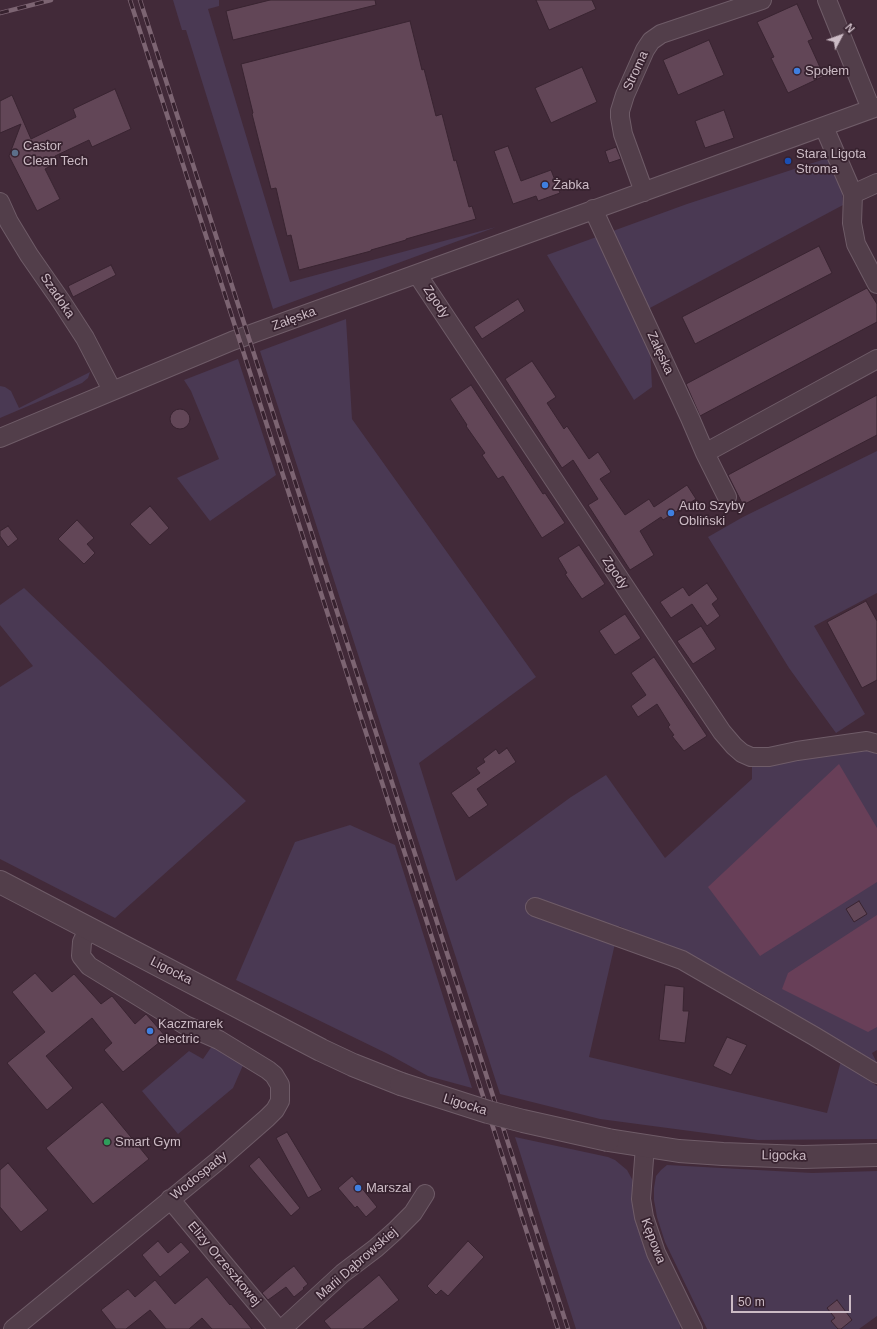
<!DOCTYPE html>
<meta charset="utf-8">
<style>
body{margin:0}
#map{position:relative;width:877px;height:1329px;overflow:hidden;background:#422a39;font-family:Arial,sans-serif}
canvas{display:block}
.north{position:absolute;left:821px;top:16px;width:40px;height:40px;-webkit-text-stroke:3px #37222f;paint-order:stroke;rotate:49deg;font-size:11px;font-weight:700;line-height:16px;text-align:center;color:#ccbbc5}
.north::after{content:'';display:block;margin:auto;width:14px;height:18px;background:#ccbbc5;clip-path:polygon(50% 0,100% 100%,50% 72%,0 100%)}
.scale{position:absolute;left:731px;top:1295px;width:120px;height:18px;box-sizing:border-box;border:2px solid #ccbbc5;border-top:0;padding-left:5px;font-size:12px;line-height:14px;white-space:nowrap;color:#ccbbc5;-webkit-text-stroke:3px #37222f;paint-order:stroke}
</style>
<div id="map">
<canvas width="877" height="1329"></canvas>
<div class="north">N</div>
<div class="scale">50 m</div>
</div>
<script>
const ctx = document.querySelector('canvas').getContext('2d');
ctx.lineJoin = 'round';
function paint(path, color) {
  ctx.fillStyle = color;
  ctx.fill(path, 'evenodd');
}
function shape(rows) {
  const path = new Path2D();
  for (const r of rows) {
    if (r.length === 3) {
      path.moveTo(r[0] + r[2], r[1]);
      path.arc(r[0], r[1], r[2], 0, 2 * Math.PI);
      continue;
    }
    path.moveTo(r[0], r[1]);
    for (let i = 2; i < r.length; i += 2) path.lineTo(r[i], r[i + 1]);
  }
  return path;
}
function trace(path, color, width, dash) {
  ctx.strokeStyle = color;
  ctx.lineWidth = width;
  ctx.lineCap = dash ? 'butt' : 'round';
  ctx.setLineDash(dash || []);
  ctx.stroke(path);
}
function label(font, color, halo, rows, align = 'center') {
  ctx.font = font + ' Arial,sans-serif';
  ctx.lineWidth = 3.5;
  ctx.setLineDash([]);
  ctx.textBaseline = 'middle';
  ctx.strokeStyle = halo;
  ctx.fillStyle = color;
  for (const [text, x, y, turn = 0] of rows) {
    ctx.save();
    ctx.translate(x, y);
    ctx.rotate((+turn || 0) * Math.PI / 180);
    ctx.textAlign = isNaN(turn) ? turn : align;
    if (halo) ctx.strokeText(text, 0, 0);
    ctx.fillText(text, 0, 0);
    ctx.restore();
  }
}
paint(shape([
 [173,0,219,0,219,6,208,9,290,282,496,227,273,309,186,30,182,30],
 [828,158,842,185,843,205,648,309,652,387,634,400,547,255,687,204],
 [346,319,352,419,536,677,419,763,456,881,571,797,606,775,665,858,752,779,752,764,861,748,877,754,877,1050,872,1053,877,1063,755,990,619,926,589,1057,827,1113,841,1061,877,1086,877,1139,758,1140,600,1119,500,1094,260,351],
 [238,359,276,475,210,521,177,478,219,459,191,391,184,380],
 [90,372,88,378,82,383,0,418,0,386,5,387,11,391,19,408],
 [877,451,877,593,814,626,865,714,836,733,789,668,708,537,743,517],
 [24,588,246,801,115,918,0,859,0,687,33,666,0,625,0,605],
 [350,825,395,845,472,1088,428,1076,388,1054,236,980,295,842],
 [212,1046,244,1063,233,1088,178,1134,142,1091,189,1051,203,1059],
 [515,1137,608,1157,615,1160,627,1170,632,1179,682,1321,680,1329,576,1329],
 [667,1165,812,1173,877,1171,877,1316,859,1329,707,1329,665,1242,657,1217,654,1200,654,1188,656,1176,661,1170]
]), '#4a3953');
paint(shape([
 [839,764,877,828,877,882,760,956,708,887],
 [877,915,877,1027,868,1032,782,989,788,973]
]), '#683f58');
const building = shape([
 [270,0,375,0,376,5,233,40,226,11,270,0],
 [536,0,592,0,596,9,549,30,536,0],
 [797,4,813,39,808,41,824,76,788,93,771,58,774,57,757,22,797,4],
 [410,21,422,70,424,69,436,116,442,114,454,161,456,160,469,207,472,206,476,219,406,239,406,240,371,250,371,251,299,270,291,235,287,236,276,188,271,189,252,114,253,113,241,64,410,21],
 [709,40,724,75,678,95,663,60,709,40],
 [582,67,597,102,551,123,535,88,582,67],
 [115,89,131,129,92,147,89,140,55,156,58,162,45,169,60,199,37,211,9,156,21,124,0,133,0,101,12,95,31,139,76,117,73,109,115,89],
 [724,110,734,138,705,148,695,121,724,110],
 [508,146,521,181,551,170,560,193,538,201,536,196,513,204,494,151,508,146],
 [616,147,621,159,609,163,605,151,616,147],
 [819,246,832,273,695,344,682,317,819,246],
 [111,265,116,275,73,297,68,286,111,265],
 [867,288,877,304,877,322,700,416,686,384,867,288],
 [518,299,525,311,482,339,474,327,518,299],
 [532,361,556,397,547,403,564,429,567,426,589,459,598,452,611,472,600,479,625,515,649,499,654,507,687,485,696,499,663,520,661,517,640,531,654,555,630,570,588,505,598,499,573,460,562,468,505,379,532,361],
 [471,385,543,494,545,493,565,523,542,538,503,476,498,479,482,455,485,453,466,426,467,425,450,399,471,385],
 [877,395,877,435,743,505,728,475,877,395],
 [180,419,10],
 [150,506,169,528,150,545,130,524,150,506],
 [77,520,94,538,87,544,95,553,84,564,58,539,77,520],
 [8,526,18,539,8,547,0,536,0,531,8,526],
 [579,545,605,584,582,599,565,574,567,573,558,558,579,545],
 [707,583,718,599,712,604,720,616,707,626,692,604,671,618,660,602,683,587,689,596,707,583],
 [866,601,877,621,877,680,862,688,827,622,866,601],
 [625,614,641,638,615,655,599,631,625,614],
 [701,626,716,649,693,664,677,641,701,626],
 [654,657,707,736,684,751,672,736,674,735,668,727,670,725,657,704,638,717,631,706,646,695,631,673,654,657],
 [507,748,516,762,477,789,488,805,469,818,451,793,480,773,476,768,485,762,483,759,496,749,499,754,507,748],
 [859,901,867,914,854,922,846,909,859,901],
 [35,973,52,992,74,974,101,1004,112,996,135,1024,146,1014,166,1037,123,1072,104,1050,112,1043,92,1018,46,1056,73,1088,47,1110,7,1063,45,1032,12,992,35,973],
 [665,985,684,987,683,1011,689,1011,685,1043,659,1040,665,985],
 [727,1037,747,1045,731,1075,713,1066,727,1037],
 [102,1102,149,1159,93,1204,46,1148,102,1102],
 [287,1132,322,1190,308,1198,276,1138,287,1132],
 [259,1157,300,1208,291,1216,249,1166,259,1157],
 [8,1163,48,1210,21,1232,0,1207,0,1170,8,1163],
 [352,1176,377,1207,366,1217,357,1206,355,1208,338,1188,352,1176],
 [158,1241,168,1253,181,1242,190,1252,160,1277,142,1255,158,1241],
 [468,1241,484,1257,448,1296,441,1290,436,1295,427,1286,468,1241],
 [294,1266,308,1284,303,1288,304,1289,294,1297,286,1287,268,1300,262,1293,286,1272,294,1266],
 [379,1275,399,1300,363,1329,331,1329,324,1321,379,1275],
 [207,1277,230,1305,231,1304,252,1329,212,1329,202,1318,189,1329,166,1329,150,1310,126,1329,116,1329,101,1310,128,1289,135,1297,155,1280,175,1304,207,1277],
 [837,1300,852,1320,841,1329,838,1329,831,1321,835,1318,827,1308,837,1300]
]);
paint(building, '#624657');
trace(building, '#392431', 1);
const minor = shape([
 [827,0,871,109],
 [824,127,853,194,852,223,856,244,877,284],
 [644,192,623,134,620,117,620,111,625,95,645,50,651,41,661,34,762,0],
 [853,194,877,183],
 [0,202,9,222,29,255,61,301,85,338,112,390],
 [593,209,690,418,705,453,727,497],
 [417,274,675,662,722,732,734,746,742,753,751,757,769,757,797,751,867,741,877,744],
 [0,438,232,341,877,107],
 [705,453,877,359],
 [535,907,682,960,814,1036,877,1074],
 [645,1146,641,1199,644,1217,656,1253,693,1329],
 [170,1199,278,1329],
 [13,1329,219,1160,267,1118,275,1110,280,1101,280,1085,274,1075,268,1070,219,1040,185,1025,89,966,81,956,82,942,89,928],
 [282,1329,343,1273,376,1248,395,1231,413,1213,425,1194]
]);
const tertiary = shape([
 [0,882,321,1050,353,1065,401,1084],
 [608,1140,679,1151,723,1154,803,1157,877,1155]
]);
trace(minor, '#6f5c68', 20);
trace(tertiary, '#6f5c68', 24);
trace(minor, '#523e4a', 18);
trace(tertiary, '#523e4a', 22);
const rail = shape([
 [130,0,558,1329],
 [140,0,568,1329],
 [0,13,51,0]
]);
trace(rail, '#7c6472', 4.5);
trace(rail, '#37222f', 3, [9]);
const tertiaryBridge = shape([
 [401,1084,488,1112,523,1121,608,1140]
]);
trace(tertiaryBridge, '#6f5c68', 24, []);
trace(tertiaryBridge, '#523e4a', 22);
for (const [x, y, r, color] of [
 [797,71,4,"#3f7fe0"],
 [15,153,4,"#5c6f8a"],
 [788,161,4,"#1a4fb4"],
 [545,185,4,"#3f7fe0"],
 [671,513,4,"#3f7fe0"],
 [150,1031,4,"#3f7fe0"],
 [107,1142,4,"#2e9e5b"],
 [358,1188,4,"#3f7fe0"]
]) {
  const dot = new Path2D();
  dot.arc(x, y, r, 0, 2 * Math.PI);
  ctx.fillStyle = color;
  ctx.fill(dot);
  trace(dot, '#37222f', 1.5);
}
label('13px', '#ccbbc5', '#37222f', [
 ["Stroma",636,71,-65],
 ["Szadoka",57,296,56],
 ["Zgody",436,302,56],
 ["Załęska",294,319,-20],
 ["Załęska",660,353,65],
 ["Zgody",615,573,56],
 ["Ligocka",171,971,27],
 ["Ligocka",465,1105,17],
 ["Ligocka",784,1156,1],
 ["Wodospady",199,1176,-39],
 ["Kępowa",653,1241,69],
 ["Elizy Orzeszkowej",224,1264,50],
 ["Marii Dąbrowskiej",357,1264,-41]
]);
label('13px', '#ccbbc5', '#37222f', [
 ["Społem",805,71],
 ["Castor",23,146],
 ["Clean Tech",23,161],
 ["Stara Ligota",796,154],
 ["Stroma",796,169],
 ["Żabka",553,185],
 ["Auto Szyby",679,506],
 ["Obliński",679,521],
 ["Kaczmarek",158,1024],
 ["electric",158,1039],
 ["Smart Gym",115,1142],
 ["Marszal",366,1188]
], 'left');
</script>
